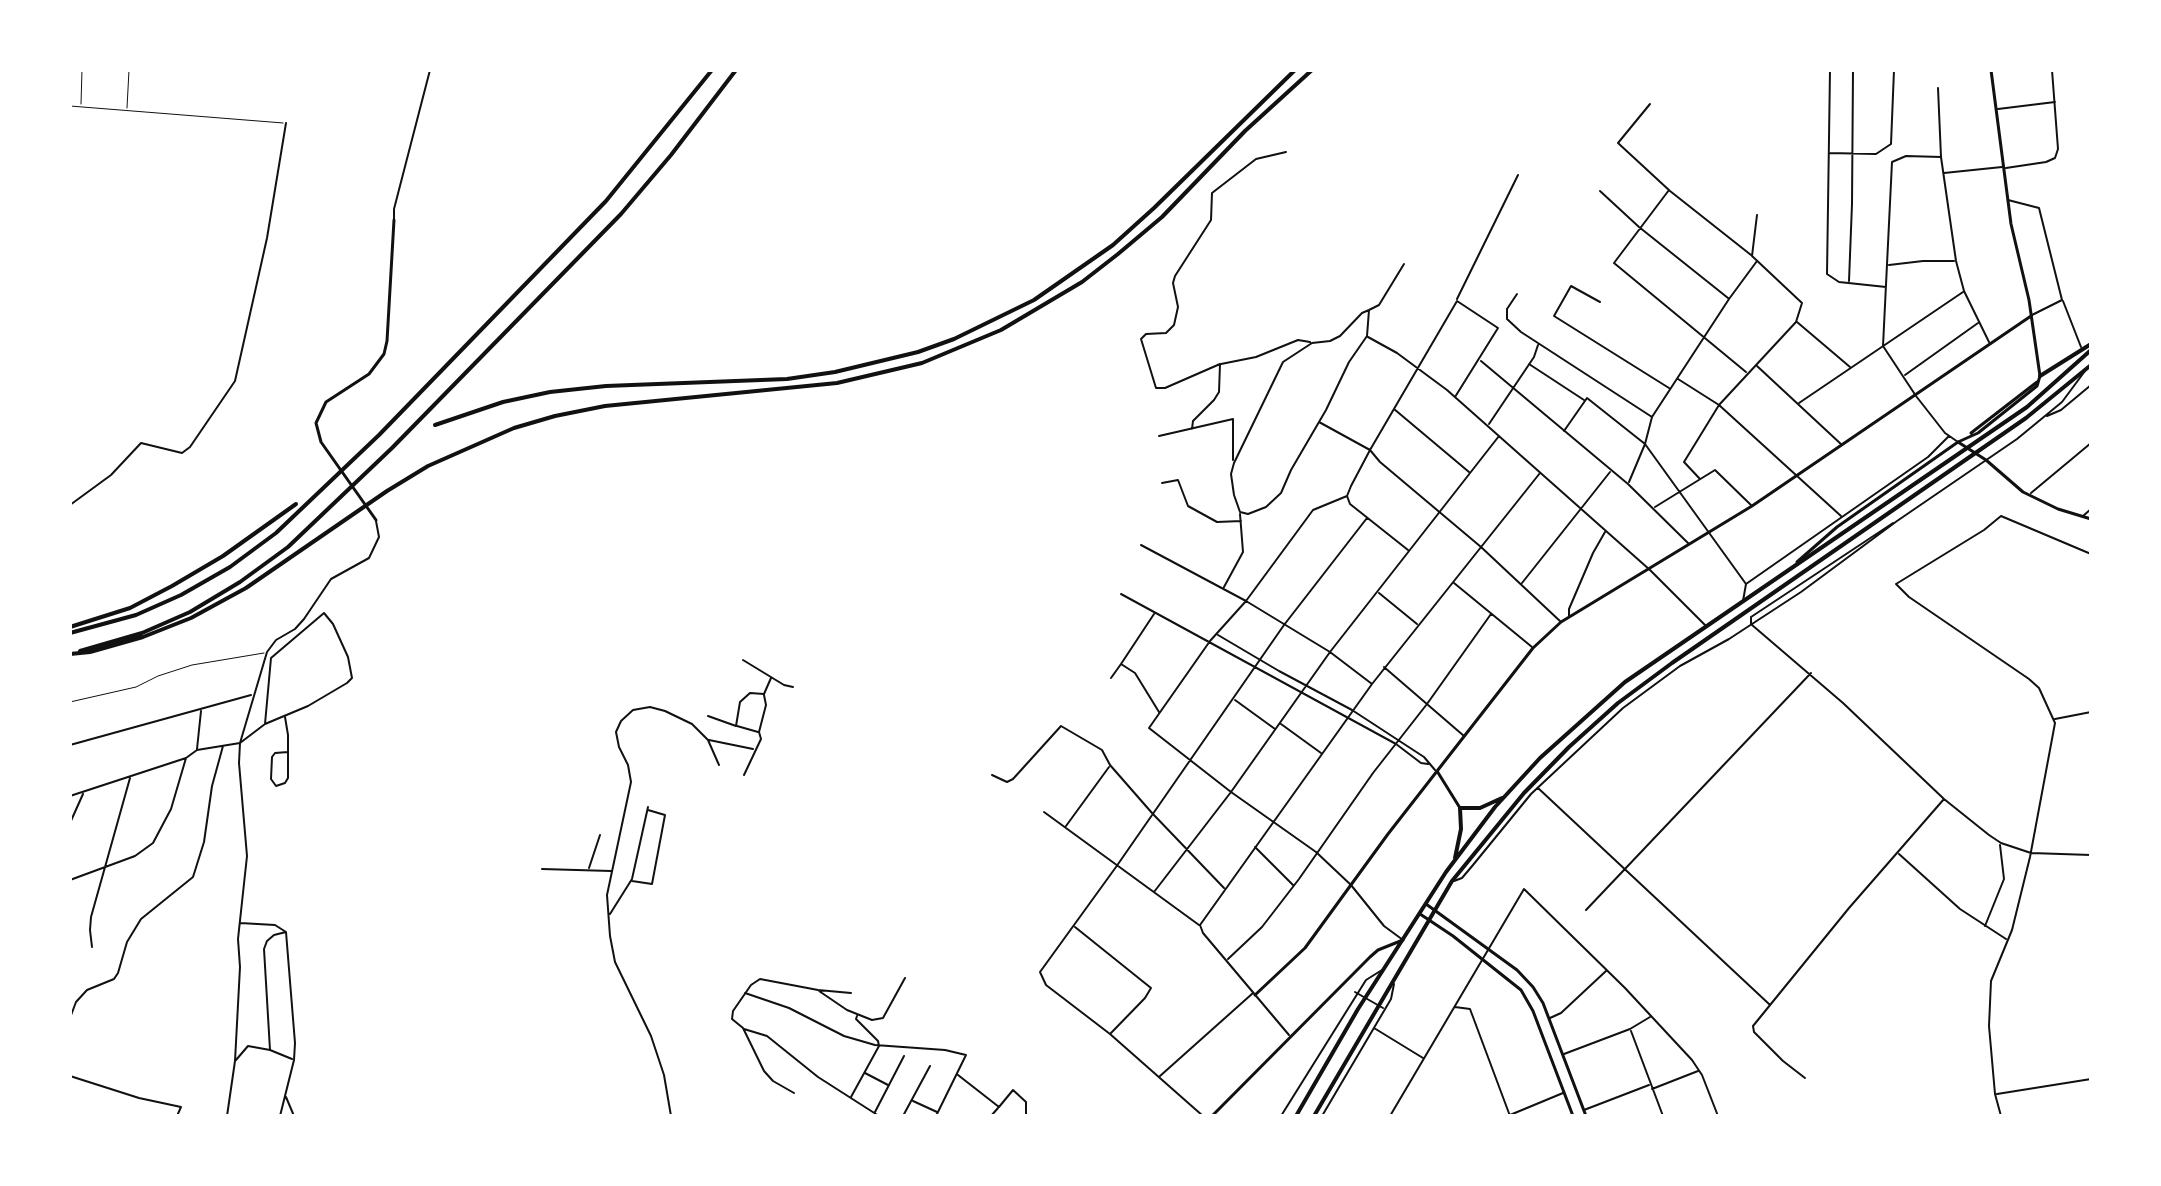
<!DOCTYPE html>
<style>
body{margin:0}
#map{position:relative;width:2161px;height:1186px;overflow:hidden;background:#fff;font-family:"Space Grotesk",sans-serif}
canvas{display:block}
.frame{position:absolute;inset:0;border:72px solid #fff;pointer-events:none}
</style>
<div id="map">
<canvas width="2161" height="1186"></canvas>
<div class="frame"></div>
</div>
<script>
const ctx = document.querySelector('canvas').getContext('2d');
ctx.lineJoin = 'round';
function shape(rows) {
  const path = new Path2D();
  for (const r of rows) {
    path.moveTo(r[0], r[1]);
    for (let i = 2; i < r.length; i += 2) path.lineTo(r[i], r[i + 1]);
  }
  return path;
}
function trace(path, color, width, dash) {
  ctx.strokeStyle = color;
  ctx.lineWidth = width;
  ctx.lineCap = dash ? 'butt' : 'round';
  ctx.setLineDash(dash || []);
  ctx.stroke(path);
}
trace(shape([
 [283,70,291,71],
 [81,104,82,70],
 [70,106,283,123],
 [127,108,129,70],
 [70,702,136,687,158,676,192,665,264,653]
]), '#111', 1);
trace(shape([
 [1355,992,1383,1008]
]), '#111', 2);
trace(shape([
 [1830,70,1827,274,1839,282,1886,287],
 [1938,88,1941,157,1956,261,1964,291,1989,342],
 [1650,104,1618,143,1670,191,1751,255],
 [1998,109,2055,102],
 [1829,153,1876,154,1891,144,1894,70],
 [1941,157,1906,156,1892,162,1883,346,1916,396,1945,433,1958,442],
 [2006,168,2046,162,2055,158,2058,149,2052,70],
 [1944,173,2002,167],
 [1669,190,1614,263,1746,372],
 [1600,191,1639,227,1728,298],
 [2008,200,2039,208,2062,300,2032,315],
 [394,220,394,209,430,70],
 [1889,265,1923,261,1954,261],
 [1849,281,1852,204,1853,70],
 [1517,294,1507,309,1507,319,1521,332,1652,417],
 [1457,299,1518,175],
 [2063,301,2081,347],
 [1600,302,1571,286,1554,316,1669,388],
 [1369,310,1367,336,1349,362,1326,410,1291,470,1281,493,1266,507,1248,514,1240,512,1234,495,1231,474,1234,463,1283,362,1312,343,1330,341,1340,336,1362,313,1369,310,1379,305,1404,264],
 [1797,322,1850,367],
 [1368,337,1397,353,1447,390,1650,570,1706,626],
 [1481,361,1628,484,1689,544],
 [1221,364,1256,357,1298,340,1310,342],
 [1529,364,1584,400],
 [1757,366,1842,445],
 [1905,375,1978,323],
 [1678,379,1719,405,1841,516],
 [1455,397,1498,328,1457,301,1370,450,1380,462,1481,547,1561,622],
 [1799,403,1963,292],
 [1394,409,1469,472],
 [2047,416,2061,410,2091,385],
 [1319,422,1370,450,1351,486,1347,496,1350,504,1408,550],
 [1489,424,1534,357,1538,345],
 [1192,429,1193,421,1214,400,1219,392,1220,364,1165,388,1156,388,1141,339,1146,334,1166,333,1174,325,1178,307,1173,283,1175,276,1211,220,1212,193,1256,159,1286,152],
 [1564,431,1587,398,1645,444,1746,584],
 [1159,436,1233,419,1233,460],
 [1700,479,1684,462,1719,405,1796,322,1802,303,1752,256,1757,215],
 [1629,482,1645,444,1652,417,1729,299,1757,261],
 [1162,483,1178,480,1188,506,1217,522,1241,521],
 [2031,493,2091,443],
 [1347,496,1313,510,1246,601,1210,641,1149,728,1231,792,1316,852,1351,885,1384,926,1403,940],
 [70,505,111,475,141,443,182,453,190,447,235,381,267,238,286,123],
 [1655,507,1715,470,1752,506],
 [2083,516,2091,509],
 [1141,545,1246,601,1330,652,1372,684],
 [1454,583,1532,647],
 [1522,583,1610,472],
 [1224,587,1243,552,1240,514],
 [1379,593,1417,624],
 [1121,594,1396,744,1421,763,1428,764],
 [1743,601,1746,584,1928,457,1949,436],
 [1154,614,1121,664,1135,673,1159,712],
 [1569,617,1569,609,1593,553,1605,532],
 [1751,624,1751,617,1893,523],
 [1752,625,1843,703,1944,799,1989,835,2001,843,2031,853,2091,855],
 [1218,635,1279,671,1352,710,1424,757,1435,770],
 [743,660,784,685,793,687],
 [1384,667,1464,736],
 [1111,678,1121,664],
 [1235,700,1275,729],
 [708,716,736,726,740,702,750,693,764,694,771,678],
 [285,717,288,735,288,778,285,783,276,786,271,779,272,757,275,753,288,752],
 [2055,719,2091,712],
 [1281,724,1321,753],
 [737,726,758,732],
 [709,740,753,749],
 [70,745,251,695],
 [197,749,201,711],
 [744,775,761,739,759,732,766,705,764,695],
 [992,775,1007,782,1013,779,1061,726,1102,750,1110,765,1152,813,1224,888],
 [1538,788,1769,1004],
 [70,796,186,758,197,750,240,743,265,724,308,706,347,683,352,678,348,657,333,624,324,613,271,658,265,724],
 [1044,812,1199,925],
 [70,823,83,794],
 [1066,826,1109,767],
 [1255,847,1293,885],
 [1899,854,1960,909,2006,939],
 [589,868,600,835],
 [542,869,611,871],
 [70,880,135,856,153,843,171,809,186,758],
 [632,881,652,884,665,815,648,810],
 [1454,881,1462,878,1473,865,1531,794,1623,708,1680,666,1729,639,1801,592,1897,521,2017,439,2062,402,2085,371],
 [1154,892,1231,792,1330,652,1499,436],
 [1586,910,1811,673],
 [610,914,632,879,648,807],
 [240,923,275,925,286,932,295,1043,294,1060,280,1116],
 [1985,926,2004,879,2000,845],
 [1075,927,1151,988,1145,998,1111,1033],
 [92,947,90,930,91,917,130,778],
 [1228,959,1262,927,1299,879,1373,773,1427,704,1491,614],
 [819,991,847,1010,872,1020,883,1018,905,978],
 [745,993,789,1008,844,1036,875,1045,945,1050,966,1055,936,1116],
 [1455,1007,1470,1009,1510,1116],
 [70,1018,76,1002,87,990,114,979,118,973,127,942,141,919,193,877,204,842,212,786,223,746],
 [1550,1018,1561,1013,1606,971],
 [1374,1028,1423,1058],
 [744,1029,767,1036,818,1077,879,1116],
 [1631,1031,1663,1116],
 [1289,1035,1203,933,1200,925,1372,684,1540,473],
 [270,1050,264,949,267,941,274,935,286,932],
 [70,1051,70,1069],
 [1564,1054,1630,1029,1650,1017],
 [236,1060,248,1046,270,1050,292,1059],
 [865,1073,888,1085],
 [958,1075,999,1107,1013,1090,1026,1102,1026,1116],
 [70,1076,139,1098,181,1107,177,1116],
 [1160,1076,1253,993],
 [1805,1078,1783,1061,1754,1032,1753,1026,1849,908,1944,799],
 [1652,1089,1698,1071],
 [794,1093,773,1081,764,1071,743,1028,732,1019,733,1011,751,985,760,979,818,990,851,993],
 [1997,1094,2091,1079],
 [286,1097,294,1116],
 [851,1097,879,1046,878,1041,856,1019,857,1016],
 [913,1101,937,1112],
 [1584,1110,1649,1085],
 [875,1112,904,1056],
 [1510,1115,1563,1093],
 [227,1116,235,1061,240,967,238,939,247,856,239,763,240,743,267,652,276,640,295,629,304,619,331,579,369,558,379,537,376,521],
 [671,1116,664,1075,651,1036,615,962,610,936,607,895,631,782,628,765,619,747,616,732,621,721,633,710,650,707,665,711,692,724,708,740,719,765],
 [903,1116,930,1066],
 [991,1116,998,1108],
 [1203,1116,1110,1034,1046,985,1040,972,1116,867,1284,625,1367,518],
 [1281,1116,1366,980,1382,970],
 [1322,1116,1391,999,1394,984],
 [1390,1116,1524,889,1625,988,1692,1060,1702,1075,1718,1116],
 [2001,1116,1995,1094,1989,1026,1991,981,2012,930,2030,857,2055,723,2039,688,2029,679,1909,597,1896,584,1984,530,2001,516,2091,554]
]), '#111', 2);
trace(shape([
 [1971,433,2037,382],
 [1958,442,1986,460,2023,492,2058,509,2091,519],
 [376,520,321,442,316,423,326,402,369,374,384,354,387,341,394,220],
 [1797,562,1837,527,1958,442,1978,433,2037,386,2040,376,2029,300,2011,224,1991,70],
 [1437,771,1460,808],
 [1426,904,1517,970,1533,987,1543,1003,1586,1116],
 [1420,914,1453,936,1521,990,1533,1011,1573,1116],
 [1255,995,1305,948,1388,834,1533,648,1561,622,1752,506,2031,316],
 [1212,1116,1370,957,1378,950,1403,940]
]), '#111', 3);
trace(shape([
 [2040,376,2091,344],
 [1455,858,1461,829,1460,808,1480,808,1502,798],
 [1296,1116,1358,1009,1446,872,1495,807,1540,758,1625,682,2027,407,2091,350],
 [1314,1116,1452,881,1524,793,1569,747,1618,703,1672,663,2026,418,2091,365]
]), '#111', 4);
trace(shape([
 [435,425,503,402,550,392,606,386,787,379,835,372,918,352,954,339,1034,300,1113,245,1154,208,1295,70],
 [70,627,130,608,172,586,223,556,296,504],
 [70,633,136,615,181,595,230,567,276,533,379,435,606,201,712,70],
 [80,651,142,633,190,612,240,582,288,547,392,448,621,214,671,155,736,70],
 [70,654,90,652,143,637,191,618,246,588,387,491,428,466,514,428,555,416,605,406,837,383,922,363,1001,330,1082,282,1118,254,1162,217,1245,131,1312,70]
]), '#111', 4);
</script>
